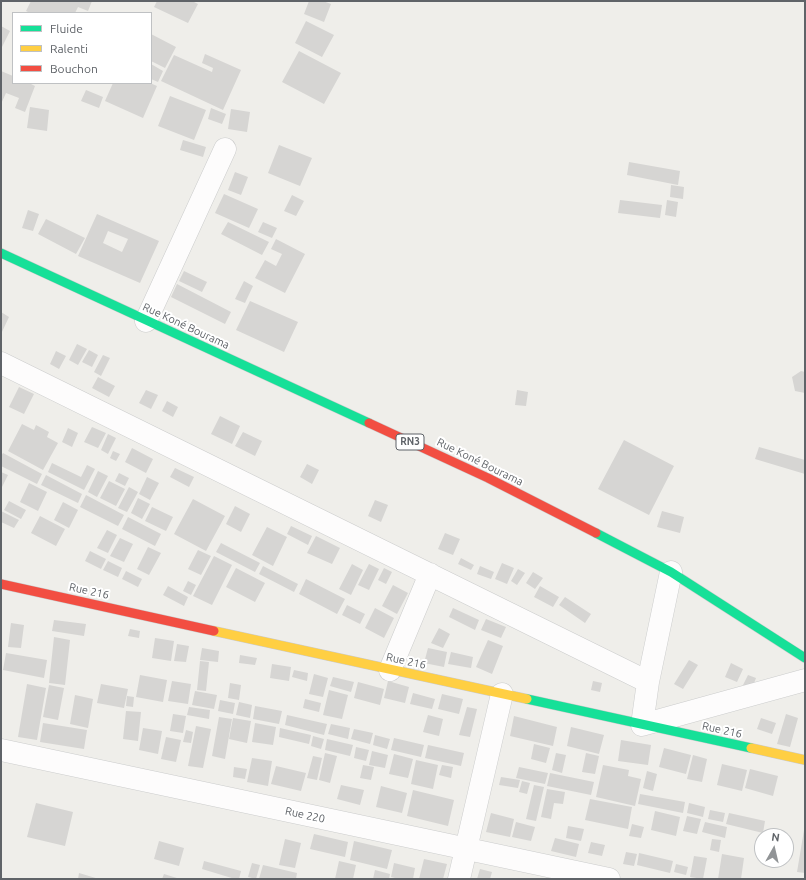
<!DOCTYPE html>
<meta charset="utf-8">
<style>
body{margin:0}
#map{position:relative;width:806px;height:880px;overflow:hidden;background:#efeeea;font-family:Ubuntu,sans-serif}
canvas{display:block}
.frame{position:absolute;inset:0;border:2px solid #5f6368;pointer-events:none}
.legend{position:absolute;left:12px;top:12px;width:140px;height:72px;box-sizing:border-box;background:#fff;border:1px solid #bfc1c3;margin:0;padding:5px 7px;list-style:none;font-size:12px;color:#5f6368}
.legend li{display:flex;align-items:center;gap:8px;height:20px}
.legend b{width:20px;border:1px solid #bfc1c3}
.north{position:absolute;left:754px;top:828px;width:40px;height:40px;box-sizing:border-box;background:#fff;border:1px solid #bfc1c3;border-radius:50%;rotate:8deg;font-size:11px;font-weight:700;line-height:16px;text-align:center;color:#5f6368}
.north::after{content:'';display:block;margin:auto;width:14px;height:18px;background:#919496;clip-path:polygon(50% 0,100% 100%,50% 72%,0 100%)}
</style>
<div id="map">
<canvas width="806" height="880"></canvas>
<div class="frame"></div>
<ul class="legend">
<li><b style="height:5px;background:#16e098"></b>Fluide</li>
<li><b style="height:5px;background:#ffcf43"></b>Ralenti</li>
<li><b style="height:5px;background:#f24e42"></b>Bouchon</li>
</ul>
<div class="north">N</div>
</div>
<script>
const ctx = document.querySelector('canvas').getContext('2d');
ctx.lineJoin = 'round';
function paint(path, color) {
  ctx.fillStyle = color;
  ctx.fill(path, 'evenodd');
}
function shape(rows) {
  const path = new Path2D();
  for (const r of rows) {
    path.moveTo(r[0], r[1]);
    for (let i = 2; i < r.length; i += 2) path.lineTo(r[i], r[i + 1]);
  }
  return path;
}
function trace(path, color, width, dash) {
  ctx.strokeStyle = color;
  ctx.lineWidth = width;
  ctx.lineCap = dash ? 'butt' : 'round';
  ctx.setLineDash(dash || []);
  ctx.stroke(path);
}
function label(font, color, halo, rows, align = 'center') {
  ctx.font = font + ' Ubuntu,sans-serif';
  ctx.lineWidth = 4;
  ctx.setLineDash([]);
  ctx.textBaseline = 'middle';
  ctx.strokeStyle = halo;
  ctx.fillStyle = color;
  for (const [text, x, y, turn = 0] of rows) {
    ctx.save();
    ctx.translate(x, y);
    ctx.rotate((+turn || 0) * Math.PI / 180);
    ctx.textAlign = isNaN(turn) ? turn : align;
    if (halo) ctx.strokeText(text, 0, 0);
    ctx.fillText(text, 0, 0);
    ctx.restore();
  }
}
paint(shape([
 [31,1,92,1,88,11,78,7,75,13,30,13,26,11],
 [157,1,192,1,198,4,188,23,154,7],
 [309,1,323,1,331,4,324,22,304,14],
 [306,21,334,35,322,57,295,43],
 [1,26,10,31,1,49],
 [151,34,176,47,165,68,151,61],
 [299,51,341,73,324,104,282,82],
 [205,54,241,70,223,110,161,81,174,55,212,72,213,68,202,63],
 [151,64,163,71,158,82,151,79],
 [1,71,13,76,13,83,29,83,35,86,25,112,15,108,19,98,6,93,1,104],
 [113,83,150,83,157,86,143,118,105,101],
 [86,90,103,97,99,108,81,101],
 [170,96,206,110,194,140,158,126],
 [30,107,49,110,47,131,27,128],
 [211,108,226,114,222,124,208,119],
 [231,109,250,112,247,132,228,129],
 [183,140,206,147,203,157,180,150],
 [279,145,312,158,300,186,268,173],
 [629,162,680,171,678,185,627,175],
 [235,172,248,177,241,195,228,190],
 [671,185,684,187,683,199,670,197],
 [224,194,258,209,249,228,215,213],
 [292,195,304,201,296,216,284,211],
 [620,200,662,205,660,218,618,213],
 [667,200,678,202,676,217,665,215],
 [28,210,39,214,33,231,22,228],
 [97,214,159,241,140,283,78,256],
 [108,231,128,239,122,252,103,243],
 [46,219,85,238,76,254,38,234],
 [228,222,269,242,262,255,221,234],
 [263,222,277,228,272,238,258,232],
 [276,239,305,254,285,293,255,278,265,260,276,266,282,254,271,249],
 [184,271,207,282,202,292,179,281],
 [244,281,253,286,245,303,235,299],
 [177,284,231,312,225,324,171,297],
 [250,301,298,322,284,352,236,330],
 [1,312,9,317,1,334],
 [77,344,87,349,78,365,69,360],
 [89,350,98,355,92,367,82,362],
 [56,351,66,356,59,369,50,364],
 [103,355,110,358,101,376,94,372],
 [801,371,805,372,805,393,795,391,792,377],
 [98,377,115,386,109,397,92,388],
 [19,387,34,394,24,414,9,407],
 [146,390,158,395,151,409,139,403],
 [517,390,528,392,526,406,515,405],
 [167,401,178,407,173,417,162,411],
 [220,416,240,426,232,444,211,434],
 [22,424,34,430,36,425,49,432,47,437,58,443,43,470,8,451],
 [92,427,106,433,98,448,84,442],
 [68,428,78,433,72,447,62,442],
 [243,432,262,441,255,456,235,446],
 [108,434,116,438,108,454,101,450],
 [624,440,674,466,649,515,598,489],
 [759,447,805,460,805,474,755,459],
 [132,448,153,459,146,473,125,462],
 [113,451,120,454,116,461,110,458],
 [3,453,42,474,37,484,1,466,1,456],
 [52,463,81,477,87,465,95,469,84,490,48,472],
 [307,464,319,470,312,484,300,477],
 [175,468,194,477,189,487,170,477],
 [98,471,108,476,97,497,88,492],
 [1,472,8,475,1,489],
 [119,473,129,478,125,486,115,481],
 [46,475,82,494,78,503,41,485],
 [147,477,159,483,150,500,139,494],
 [109,481,125,489,116,506,100,498],
 [29,483,47,492,38,511,20,502],
 [129,487,138,492,127,512,118,508],
 [86,495,124,515,118,526,80,507],
 [138,498,150,504,142,519,131,513],
 [193,499,225,516,206,551,174,534],
 [375,500,388,505,381,522,368,516],
 [9,501,26,510,21,519,4,510],
 [63,502,78,510,69,528,54,520],
 [235,506,250,514,241,532,226,524],
 [152,507,173,517,166,531,145,521],
 [1,511,19,520,14,528,1,522],
 [662,511,684,517,680,533,657,527],
 [40,516,65,529,56,546,31,533],
 [128,517,161,534,155,546,122,529],
 [291,526,312,536,308,545,287,534],
 [267,527,287,537,273,566,252,555],
 [107,530,117,535,108,553,97,548],
 [445,533,460,539,453,555,438,549],
 [316,536,340,548,332,564,307,553],
 [120,538,133,544,124,562,110,556],
 [221,543,260,563,255,572,216,552],
 [148,547,161,553,149,575,137,569],
 [198,550,211,556,201,575,188,569],
 [90,551,106,559,101,569,85,561],
 [214,556,232,565,212,605,193,596],
 [461,558,474,565,471,570,458,564],
 [108,561,122,568,118,577,103,570],
 [502,563,514,568,507,584,495,579],
 [352,564,363,570,351,595,339,589],
 [369,564,379,569,369,590,358,585],
 [263,566,298,584,294,592,259,574],
 [480,566,494,572,491,579,477,574],
 [236,568,265,583,255,602,226,587],
 [384,568,392,572,386,584,378,580],
 [518,569,525,573,517,585,511,581],
 [126,571,142,579,138,587,122,579],
 [533,572,543,578,535,589,526,583],
 [306,579,345,599,337,614,299,594],
 [188,581,196,585,191,595,183,591],
 [393,585,408,593,397,614,382,606],
 [168,586,188,597,184,606,163,595],
 [540,586,559,597,553,607,534,597],
 [565,597,591,614,585,623,559,605],
 [347,605,365,614,360,624,342,615],
 [375,608,394,618,384,638,365,628],
 [453,608,479,620,475,630,449,617],
 [486,619,506,627,501,638,481,630],
 [54,620,86,624,84,636,52,631],
 [11,623,24,625,21,648,8,647],
 [439,628,450,634,443,648,431,643],
 [130,629,140,631,139,638,128,636],
 [54,637,70,640,65,685,49,683],
 [155,638,174,641,171,661,152,658],
 [488,640,503,646,492,674,476,667],
 [177,644,189,646,186,662,174,661],
 [202,648,219,651,218,662,200,660],
 [428,648,447,652,444,667,424,663],
 [451,652,473,657,471,668,448,664],
 [6,653,47,660,44,678,3,670],
 [240,655,257,658,255,665,239,663],
 [689,660,698,665,683,689,674,684],
 [200,661,209,662,206,691,197,690],
 [731,663,743,669,737,682,725,677],
 [272,664,291,667,289,681,270,678],
 [294,670,308,673,307,681,292,677],
 [314,674,328,678,323,697,309,694],
 [140,675,167,680,163,702,136,697],
 [748,675,756,678,752,689,743,685],
 [333,677,354,682,351,692,330,686],
 [172,681,191,684,188,704,168,701],
 [388,681,409,687,405,703,384,698],
 [593,681,602,683,600,692,591,690],
 [358,682,384,689,380,705,354,698],
 [230,683,241,685,239,700,228,698],
 [27,684,46,688,37,740,18,737],
 [101,684,128,689,124,708,97,703],
 [49,685,64,688,58,720,43,717],
 [329,690,348,695,342,719,323,715],
 [195,691,217,695,214,709,192,705],
 [413,693,435,699,432,709,410,704],
 [442,694,463,699,459,714,438,709],
 [75,695,93,699,88,728,70,724],
 [127,696,134,697,133,707,126,706],
 [305,699,321,703,319,712,303,708],
 [220,700,235,703,233,714,218,711],
 [239,702,252,705,250,718,236,715],
 [255,706,282,711,279,724,253,719],
 [189,707,210,710,209,719,187,715],
 [467,707,477,709,470,737,459,735],
 [126,711,141,712,138,741,123,739],
 [173,714,186,716,183,733,170,731],
 [786,714,798,718,790,747,777,744],
 [287,715,327,724,324,735,285,725],
 [428,715,443,719,439,736,423,732],
 [514,716,557,727,553,746,510,736],
 [219,717,232,719,225,759,212,756],
 [233,718,251,721,247,743,229,739],
 [761,718,776,723,772,734,757,729],
 [43,723,87,730,84,749,40,742],
 [255,723,276,727,273,745,252,742],
 [331,724,350,728,348,739,328,734],
 [196,726,211,729,203,768,188,766],
 [571,727,604,735,599,754,567,746],
 [143,728,162,731,158,754,139,750],
 [280,728,311,735,309,744,279,737],
 [354,729,373,733,370,744,351,739],
 [186,730,193,732,191,743,183,742],
 [375,735,390,739,387,749,373,745],
 [313,736,324,739,321,749,311,746],
 [166,737,181,740,176,762,161,759],
 [394,738,424,745,421,757,391,750],
 [327,739,353,745,350,756,325,750],
 [621,740,651,745,648,765,618,761],
 [534,744,550,748,546,763,531,759],
 [428,745,464,753,461,766,425,758],
 [356,747,369,750,366,761,354,758],
 [664,748,691,755,686,774,659,767],
 [372,751,388,755,385,768,369,765],
 [325,753,337,756,330,783,319,780],
 [556,753,566,755,562,773,552,770],
 [586,753,599,756,595,774,582,772],
 [394,754,413,759,408,778,389,774],
 [693,755,707,759,702,782,687,779],
 [313,756,322,758,317,780,307,778],
 [252,758,272,761,268,786,247,782],
 [416,760,438,765,433,789,411,784],
 [722,764,747,770,742,791,717,785],
 [363,765,374,767,371,780,360,778],
 [442,765,453,767,451,778,439,775],
 [603,765,629,770,628,776,641,779,635,806,596,797],
 [276,766,306,773,301,791,271,784],
 [234,767,247,769,245,779,233,777],
 [519,767,548,773,545,784,516,778],
 [750,769,778,776,773,796,745,788],
 [647,771,657,774,653,791,643,788],
 [550,773,594,782,591,795,547,786],
 [501,777,520,780,518,788,499,785],
 [522,781,530,783,527,794,519,792],
 [341,785,364,790,360,805,337,799],
 [534,785,544,787,536,821,526,819],
 [381,786,407,793,402,813,376,807],
 [547,789,565,792,563,804,554,803,551,819,541,817],
 [413,790,454,800,448,826,407,816],
 [640,794,685,802,683,813,638,804],
 [590,799,632,807,628,829,585,820],
 [36,803,73,812,65,846,27,837],
 [689,803,705,807,703,817,687,813],
 [710,810,725,813,723,822,708,819],
 [655,811,680,817,676,836,651,830],
 [491,813,514,819,510,837,486,832],
 [729,813,765,821,763,833,726,824],
 [687,816,701,819,697,834,683,831],
 [516,822,535,827,531,841,512,837],
 [705,822,727,827,725,838,702,832],
 [632,824,644,827,641,838,629,836],
 [568,826,584,829,581,841,566,838],
 [804,830,805,830,805,873,797,872],
 [314,834,348,842,345,857,310,849],
 [555,838,579,844,576,857,551,851],
 [285,839,301,843,295,868,279,865],
 [712,839,721,840,719,852,710,850],
 [159,841,184,848,179,866,154,859],
 [354,841,392,850,387,869,350,860],
 [591,842,605,845,602,856,588,853],
 [626,852,637,854,634,866,623,864],
 [639,853,673,861,670,873,637,865],
 [722,854,744,858,741,879,718,879],
 [694,856,707,858,703,879,690,877],
 [424,859,447,864,443,879,419,879],
 [204,861,241,871,239,879,235,879,202,869],
 [339,861,356,865,353,879,335,879],
 [252,863,260,865,256,879,248,877],
 [394,863,415,868,413,879,399,879,391,877],
 [676,864,688,867,686,875,674,872],
 [263,865,297,873,296,879,259,879],
 [480,869,492,872,490,879,477,879],
 [375,870,390,874,389,879,373,879],
 [79,873,99,879,78,879],
 [164,874,180,879,162,879]
]), '#d6d5d3');
const street = shape([
 [146,321,225,149],
 [1,363,648,682],
 [671,572,648,682,642,725,805,680],
 [390,670,430,574],
 [1,750,609,879],
 [459,879,502,694]
]);
const fast = shape([
 [1,253,369,423],
 [596,533,671,572,805,658],
 [527,699,751,748]
]);
const slow = shape([
 [214,631,527,699],
 [751,748,805,760]
]);
const jam = shape([
 [369,423,488,478,596,533],
 [1,584,214,631]
]);
trace(street, '#cbcccc', 23);
trace(fast, '#cacacb', 10);
trace(slow, '#cacacb', 10);
trace(jam, '#cacacb', 10);
trace(street, '#fdfcfc', 22);
trace(fast, '#16e098', 9);
trace(slow, '#ffcf43', 9);
trace(jam, '#f24e42', 9);
for (const [x, y, w] of [
 [410,442,28]
]) {
  const box = new Path2D();
  box.roundRect(x - w / 2, y - 8, w, 16, 3);
  ctx.fillStyle = '#fff';
  ctx.fill(box);
  trace(box, '#5f6368', 1);
}
label('bold 10px', '#5f6368', null, [
 ["RN3",410,442]
]);
label('11px', '#5f6368', '#fff', [
 ["Rue Koné Bourama",186,326,25],
 ["Rue Koné Bourama",480,462,26],
 ["Rue 216",89,591,12],
 ["Rue 216",406,661,12],
 ["Rue 216",722,730,12],
 ["Rue 220",305,815,12]
]);
</script>
